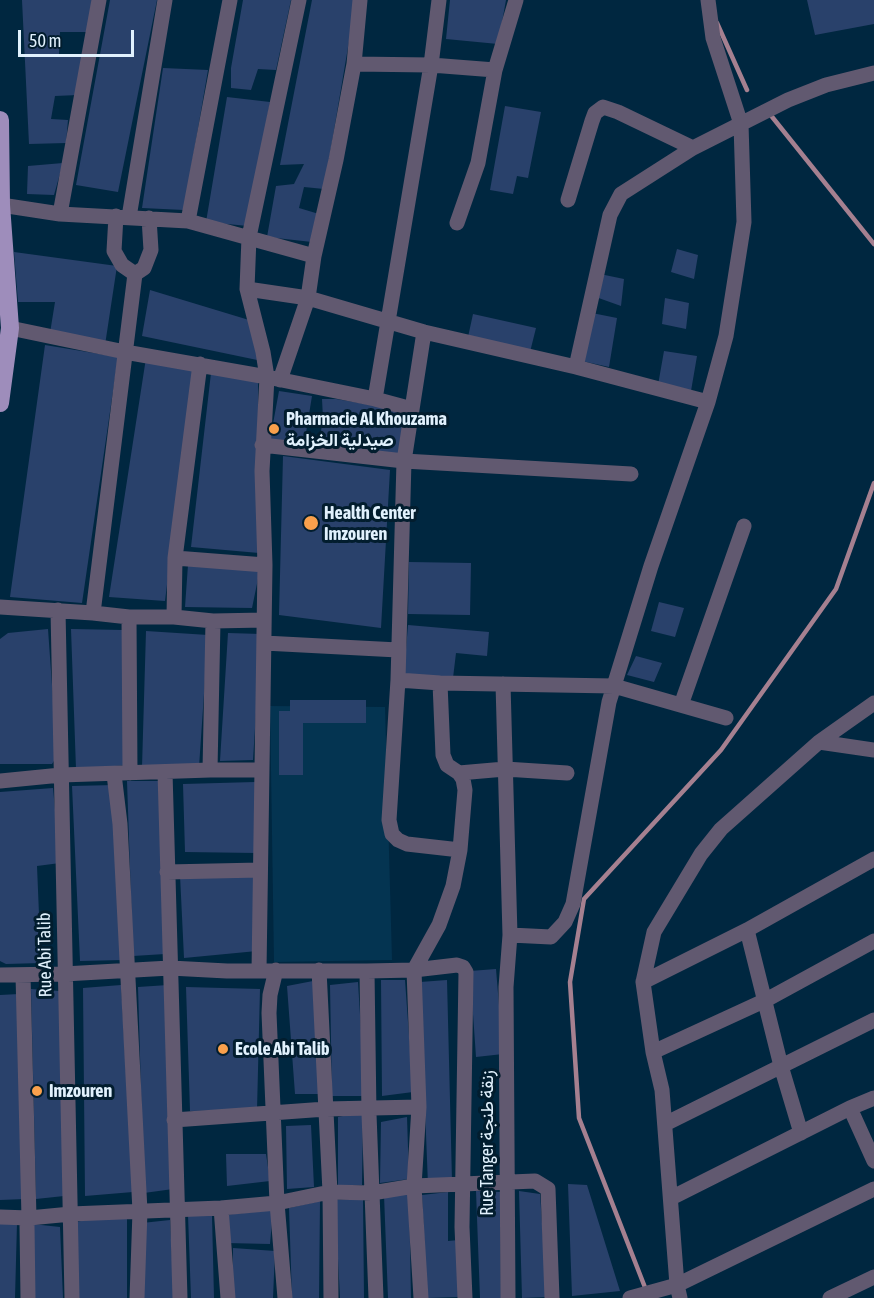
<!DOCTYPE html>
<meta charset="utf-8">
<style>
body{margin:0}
#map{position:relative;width:874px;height:1298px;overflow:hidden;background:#002740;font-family:"Asap Condensed",sans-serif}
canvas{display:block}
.scale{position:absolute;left:18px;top:30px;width:116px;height:27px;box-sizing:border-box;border:3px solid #e1f1fd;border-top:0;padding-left:8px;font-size:18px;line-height:21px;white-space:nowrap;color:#e1f1fd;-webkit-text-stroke:4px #021d2e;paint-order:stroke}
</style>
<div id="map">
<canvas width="874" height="1298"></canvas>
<div class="scale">50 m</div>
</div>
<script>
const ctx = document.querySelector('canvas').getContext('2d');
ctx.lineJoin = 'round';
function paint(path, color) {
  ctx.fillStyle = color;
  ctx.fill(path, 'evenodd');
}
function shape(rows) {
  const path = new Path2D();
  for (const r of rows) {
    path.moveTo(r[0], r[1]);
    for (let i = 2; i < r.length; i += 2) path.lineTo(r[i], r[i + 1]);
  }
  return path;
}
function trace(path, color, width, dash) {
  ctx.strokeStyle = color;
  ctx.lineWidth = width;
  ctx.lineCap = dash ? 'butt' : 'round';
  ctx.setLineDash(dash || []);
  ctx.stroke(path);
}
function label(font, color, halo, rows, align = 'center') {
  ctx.font = font + ' "Asap Condensed",Vazirmatn,sans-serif';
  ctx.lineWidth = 6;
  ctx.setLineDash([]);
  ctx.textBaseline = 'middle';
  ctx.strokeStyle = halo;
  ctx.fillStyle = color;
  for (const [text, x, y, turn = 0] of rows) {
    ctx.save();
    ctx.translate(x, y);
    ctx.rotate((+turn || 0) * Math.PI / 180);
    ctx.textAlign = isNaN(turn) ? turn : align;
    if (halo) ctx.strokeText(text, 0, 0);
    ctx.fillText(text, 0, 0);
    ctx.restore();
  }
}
paint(shape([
 [270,706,385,707,392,960,274,962]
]), '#043451');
trace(shape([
 [717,23,747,90],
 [769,113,874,244],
 [646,1290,579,1118,570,982,584,899,721,750,836,589,874,483]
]), '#a58090', 4.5);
paint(shape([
 [22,0,92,0,87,32,60,32,59,54,85,56,78,95,55,96,51,119,68,120,66,143,29,144],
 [110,0,157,0,118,192,76,185],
 [243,0,291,0,276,70,258,69,251,90,231,88,231,68],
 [312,0,356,0,324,189,304,187,299,208,319,214,312,242,267,237,276,186,294,184,304,164,280,165],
 [450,0,506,0,498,44,446,39],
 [807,0,874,0,874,24,815,35],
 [163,68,208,70,184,210,142,208],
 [227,97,270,102,248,226,206,222],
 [505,106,541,112,528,178,517,176,513,194,490,190],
 [63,163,54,195,27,194,28,166],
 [677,249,698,255,694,279,671,272],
 [14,252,117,266,105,345,50,333,55,302,18,302],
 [600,274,624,279,621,306,593,296],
 [150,290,249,320,262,361,142,336],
 [665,298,689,303,686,329,662,324],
 [592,313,617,318,609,367,582,361],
 [473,314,536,328,530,352,468,337],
 [45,345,118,357,82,603,10,597],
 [664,351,697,356,691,391,658,385],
 [146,358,194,365,165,601,109,597],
 [211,373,258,377,259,553,191,547],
 [279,391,312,396,304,445,270,440],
 [322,399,336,399,401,410,404,455,346,447,345,437,340,437,341,450,318,448,323,419],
 [283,456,390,470,381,628,279,615],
 [409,562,471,563,470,615,408,614],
 [188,565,260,569,252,608,185,607],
 [659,602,684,608,675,637,651,631],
 [408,625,489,632,487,656,456,653,453,678,404,674],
 [48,629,57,756,52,764,0,764,0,639,8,633],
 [71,629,123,630,128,765,76,769],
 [146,631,208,635,199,767,142,767],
 [228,633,261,634,253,760,220,761],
 [636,656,662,663,654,682,627,675],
 [290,700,366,700,366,723,303,723,303,775,279,775,279,711,290,711],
 [127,781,164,781,165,954,133,956],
 [255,782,257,853,185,852,183,784],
 [115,785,123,960,80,961,72,786],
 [53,788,60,863,37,866,41,963,6,964,0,961,0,792],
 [180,875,256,875,257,951,184,958],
 [496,969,503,1054,476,1057,470,971],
 [381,980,405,980,413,1092,382,1096],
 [447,980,452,1181,428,1185,420,982],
 [313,981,320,1094,295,1094,287,986],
 [358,982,365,1096,332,1096,330,985],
 [121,985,133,1192,85,1196,83,988],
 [168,985,173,1189,144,1193,138,987],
 [186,987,260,989,257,1110,190,1111],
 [31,989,60,991,64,1196,36,1199],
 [19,994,25,1199,0,1200,0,995],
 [363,1112,362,1185,338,1185,338,1117],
 [407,1117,409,1179,380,1183,381,1122],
 [311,1125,314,1187,287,1189,286,1126],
 [226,1154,266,1154,270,1181,227,1186],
 [568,1184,587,1185,620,1291,572,1296],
 [476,1191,500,1192,501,1298,480,1298],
 [519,1191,540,1194,547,1297,522,1298],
 [409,1192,411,1298,388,1298,384,1195],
 [448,1192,448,1241,459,1240,458,1297,427,1298,422,1195],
 [363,1199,364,1298,340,1298,335,1200],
 [320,1201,319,1298,292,1298,289,1208],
 [273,1210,270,1244,226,1243,224,1215],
 [127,1212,127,1298,75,1298,76,1222],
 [188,1215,212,1216,214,1298,191,1298],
 [170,1220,174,1298,144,1298,142,1223],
 [0,1223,17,1223,15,1298,0,1298],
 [32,1224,60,1227,63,1298,33,1298],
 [233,1248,275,1251,273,1298,233,1298]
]), '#29416b');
trace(shape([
 [354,64,431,65,495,70],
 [568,200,592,121,595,113,603,107,618,112,693,148],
 [1,205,60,214,188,221,314,256],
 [60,214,99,0],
 [116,216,114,251,122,265,135,274,144,268,151,250,149,218],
 [129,217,165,0],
 [188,221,230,0],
 [457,223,478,163,495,70,516,0],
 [247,289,308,298,424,332,576,367,708,402],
 [10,328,125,352,267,377,375,399,412,409],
 [424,332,404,461,398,680,389,820,392,834,398,840,407,844,460,850],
 [576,367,610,215,621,194,693,148,788,100,826,85,874,73],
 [280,380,308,298,314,256,336,160,354,64,360,0],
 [375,399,431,65,439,0],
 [262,445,404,461,631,474],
 [175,558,265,565],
 [0,607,93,613,129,617,174,617,213,621,264,620],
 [58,610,72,1298],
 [93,613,135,274],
 [129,617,130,773],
 [174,617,175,558,200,364],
 [264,643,398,650],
 [398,680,440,683,614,686,726,718],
 [503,684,510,935,506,987,508,1298],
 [681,705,744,526],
 [819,742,874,750],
 [210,770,213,621],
 [165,772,180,1298],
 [459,773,505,769,567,773],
 [114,774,120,824,140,1211,137,1298],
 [0,781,61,775,210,770,261,770],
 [167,872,260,870],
 [747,930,781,1066,801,1133],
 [510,935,551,937,565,922,573,904,609,702,651,566,708,402,726,336,744,222,741,124,713,38,708,0],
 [276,970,270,995,269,1013,277,1203,285,1298],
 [319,970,330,1192,331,1298],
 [259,971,265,565,262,471,267,377,263,352,247,289,249,237,299,0],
 [367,971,369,1114,376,1298],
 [0,975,64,974,170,968,227,971,367,971,414,970,457,965,463,967,466,972,462,1227,465,1298],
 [23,975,29,1218,27,1225,28,1298],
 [643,982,654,932,701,854,721,829,819,742,874,703],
 [653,1052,766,1000,874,941],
 [850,1108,874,1161],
 [174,1120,326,1109,419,1107],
 [665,1124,874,1020],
 [671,1198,850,1108,874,1098],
 [221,1208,228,1298],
 [0,1217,29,1218,71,1214,221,1208,277,1203,330,1192,372,1193,414,1186,535,1181,548,1189,552,1298],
 [421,1298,414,1186,419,1107,414,970,439,925,453,886,460,850,465,790,463,779,459,773,447,765,443,755,440,683],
 [630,1298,677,1285,874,1189],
 [680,1298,677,1285,662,1090,653,1052,643,982,747,930,874,859],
 [830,1298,874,1277]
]), '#615970', 15);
trace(shape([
 [0,120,1,205,10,328,0,403]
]), '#9e8dbb', 18);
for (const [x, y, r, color] of [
 [274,429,6,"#f9a04c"],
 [311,523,8,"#f9a04c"],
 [223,1049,6,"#f9a04c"],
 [37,1091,6,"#f9a04c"]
]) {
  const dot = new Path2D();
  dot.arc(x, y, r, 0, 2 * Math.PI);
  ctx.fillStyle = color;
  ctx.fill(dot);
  trace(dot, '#021d2e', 2);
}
label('bold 18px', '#e1f1fd', '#021d2e', [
 ["Pharmacie Al Khouzama",286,419],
 ["صيدلية الخزامة",286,440],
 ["Health Center",324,513],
 ["Imzouren",324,534],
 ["Ecole Abi Talib",235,1049],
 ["Imzouren",49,1091]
], 'left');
label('18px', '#e1f1fd', '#021d2e', [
 ["Rue Abi Talib",45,955,-91],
 ["Rue Tanger زنقة طنجة",487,1143,-90]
]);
</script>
